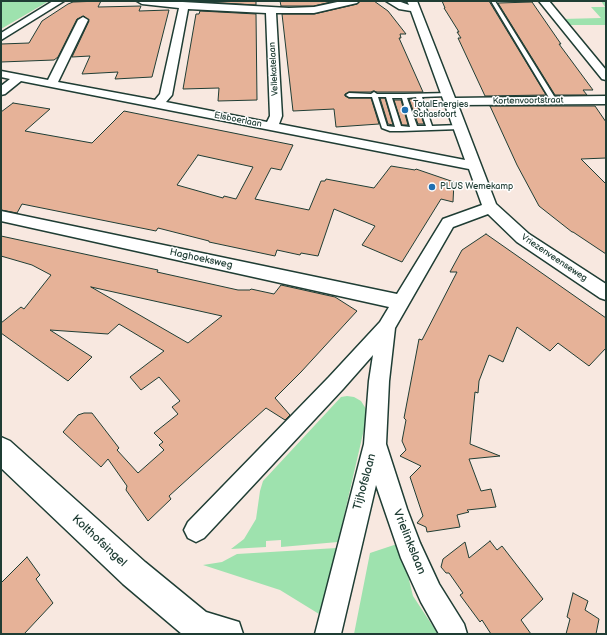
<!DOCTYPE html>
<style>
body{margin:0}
#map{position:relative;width:607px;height:635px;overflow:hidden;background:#f8e8e0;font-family:"Balsamiq Sans",sans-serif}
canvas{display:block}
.frame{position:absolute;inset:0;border:2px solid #1f3d34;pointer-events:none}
</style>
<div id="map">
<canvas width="607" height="635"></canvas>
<div class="frame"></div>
</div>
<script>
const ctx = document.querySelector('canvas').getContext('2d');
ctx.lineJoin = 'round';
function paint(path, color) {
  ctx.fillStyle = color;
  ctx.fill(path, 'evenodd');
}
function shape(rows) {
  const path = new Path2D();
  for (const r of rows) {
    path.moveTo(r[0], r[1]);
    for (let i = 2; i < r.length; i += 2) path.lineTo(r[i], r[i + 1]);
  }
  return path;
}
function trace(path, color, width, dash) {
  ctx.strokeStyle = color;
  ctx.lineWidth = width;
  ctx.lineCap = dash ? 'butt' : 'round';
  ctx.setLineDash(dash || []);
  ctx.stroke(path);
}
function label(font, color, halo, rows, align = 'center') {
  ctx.font = font + ' "Balsamiq Sans",sans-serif';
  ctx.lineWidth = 3;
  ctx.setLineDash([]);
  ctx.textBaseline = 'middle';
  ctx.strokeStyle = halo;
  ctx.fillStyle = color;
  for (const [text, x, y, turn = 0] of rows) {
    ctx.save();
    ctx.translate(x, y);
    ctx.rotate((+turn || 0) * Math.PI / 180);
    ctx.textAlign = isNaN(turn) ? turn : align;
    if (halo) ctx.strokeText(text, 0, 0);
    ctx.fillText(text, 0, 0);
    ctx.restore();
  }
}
paint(shape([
 [1,1,49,1,1,29],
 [601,1,606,1,606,25,567,25,562,19,601,18,591,7,605,7],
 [347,396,354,397,361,401,368,412,338,542,281,547,281,540,266,541,266,547,231,549,244,539,256,519,260,491,263,481,341,397],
 [400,543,413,596,438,634,354,634,370,553],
 [337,548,319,614,280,590,203,565,222,562,237,554]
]), '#9ee2ae');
const building = shape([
 [101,1,98,7,141,6,139,11,169,10,152,77,115,79,118,72,82,74,90,56,72,57,89,21,84,16,77,19,58,57,54,60,1,62,1,44,29,43,42,21,68,4,73,2,101,1],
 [207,1,256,1,256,5,206,2,207,1],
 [280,1,335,1,314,6,281,6,280,1],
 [360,1,374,1,388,11,406,34,400,34,401,38,399,38,423,92,377,92,373,91,371,92,349,92,345,94,345,96,349,98,371,98,379,124,336,127,334,109,293,111,282,14,314,14,357,4,360,1],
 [442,1,489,1,546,95,485,96,458,38,461,38,457,32,459,32,444,8,445,8,442,1],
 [532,2,561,44,559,44,593,90,583,90,587,95,555,95,498,3,532,2],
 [200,11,256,14,257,100,218,101,219,88,183,89,196,14,199,14,200,11],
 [380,98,385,98,393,125,388,124,380,98],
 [409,99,415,99,424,124,418,124,409,99],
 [394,100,401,100,408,125,402,125,394,100],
 [13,103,50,109,25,131,92,143,124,111,293,145,281,170,271,168,255,199,309,210,321,181,325,181,326,179,374,188,391,166,415,170,416,169,454,182,453,202,441,199,402,262,362,245,375,226,334,209,318,256,301,253,300,255,277,250,275,256,209,242,209,241,158,228,156,231,22,204,17,213,1,210,1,112,13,103],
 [198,155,253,167,236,199,224,196,223,198,177,185,198,155],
 [490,106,595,106,606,122,606,158,581,159,606,184,606,254,573,232,572,232,539,206,517,165,490,106],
 [486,234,606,318,606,348,589,366,558,343,550,351,517,327,503,362,489,355,479,381,478,393,475,392,470,444,500,456,469,459,481,491,491,489,496,507,467,510,469,512,457,515,460,527,427,532,426,527,417,523,423,516,410,477,421,466,400,456,406,450,402,441,406,420,404,418,419,339,422,340,457,272,450,272,462,250,486,234],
 [1,236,158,270,157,272,238,290,250,290,251,289,274,294,281,285,335,297,357,311,301,372,275,398,290,415,285,420,266,408,169,496,171,499,148,521,126,490,127,486,108,459,101,467,63,432,78,415,84,413,92,413,119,448,117,450,138,473,164,450,159,445,163,442,154,433,178,414,172,407,180,401,159,377,141,390,130,377,164,351,119,324,108,334,50,330,92,357,68,381,1,333,1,323,21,307,24,309,51,275,32,265,1,256,1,236],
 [91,287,222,316,188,343,91,287],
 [490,541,497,550,502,546,543,599,521,620,531,634,491,634,482,620,480,622,460,595,463,593,449,573,446,573,441,567,443,559,465,542,469,558,490,541],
 [27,557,40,575,36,579,53,603,24,634,1,634,1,583,27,557],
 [573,593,588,601,585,610,599,619,596,634,566,634,570,619,567,617,573,593]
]);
paint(building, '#e6b298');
trace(building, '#1f3d34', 1);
const service = shape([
 [491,1,495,1,557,101,556,102,551,101,491,1],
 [374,92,377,94,404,94,450,93,450,95,448,96,422,97,432,126,460,125,463,127,460,129,402,131,390,131,382,128,372,97,349,97,346,95,349,93,371,94,374,92],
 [378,97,386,97,395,127,387,126,378,97],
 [416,97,426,126,417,126,407,98,416,97],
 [392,98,402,98,410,127,401,126,392,98]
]);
const minor = shape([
 [53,1,64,1,1,40,1,33,53,1],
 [137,1,165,1,289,8,314,7,342,1,359,1,357,3,314,13,276,13,282,116,279,124,465,160,411,11,399,9,386,1,398,1,409,5,407,1,417,1,455,98,606,96,606,104,458,105,496,204,529,234,606,284,606,300,600,298,517,242,488,214,453,227,395,328,389,381,386,444,407,509,420,543,439,584,464,624,467,634,439,634,421,602,401,558,376,485,341,634,315,634,364,444,369,381,373,355,343,389,204,538,196,542,188,538,184,530,188,522,329,377,380,322,389,307,1,221,1,211,397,294,443,219,482,205,469,169,21,81,5,94,1,95,1,86,10,79,1,77,1,71,48,80,78,20,83,17,88,20,58,82,155,100,160,94,179,8,142,4,137,1],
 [188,9,266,13,270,116,267,122,166,102,172,95,188,9],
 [539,1,549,1,606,70,606,80,602,79,539,1]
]);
const secondary = shape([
 [1,437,10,441,145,562,206,612,239,622,243,634,182,634,123,584,1,468,1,437]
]);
trace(service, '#1f3d34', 3);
trace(minor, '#1f3d34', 3);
trace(secondary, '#1f3d34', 3);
paint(service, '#fff');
paint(minor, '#fff');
paint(secondary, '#fff');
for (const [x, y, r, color] of [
 [405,110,4,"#1f6fb2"],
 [432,187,4,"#1f6fb2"]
]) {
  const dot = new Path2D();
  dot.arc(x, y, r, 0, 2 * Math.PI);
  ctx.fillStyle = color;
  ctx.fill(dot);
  trace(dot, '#fff', 1.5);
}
label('9px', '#1f3d34', '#fff', [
 ["Vellekatelaan",274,69,-93],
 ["Kortenvoortstraat",528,101,-1],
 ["Elsboerlaan",238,120,11],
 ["Vriezenveenseweg",554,258,34]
]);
label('9px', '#1f3d34', '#fff', [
 ["TotalEnergies",413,105],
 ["Schasfoort",413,115],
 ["PLUS Wemekamp",440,187]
], 'left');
label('10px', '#1f3d34', '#fff', [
 ["Haghoeksweg",201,259,12]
]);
label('12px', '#1f3d34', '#fff', [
 ["Tijhofslaan",365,482,-75],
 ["Kolthofsingel",99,541,43],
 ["Vrielinkslaan",409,542,68]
]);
</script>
